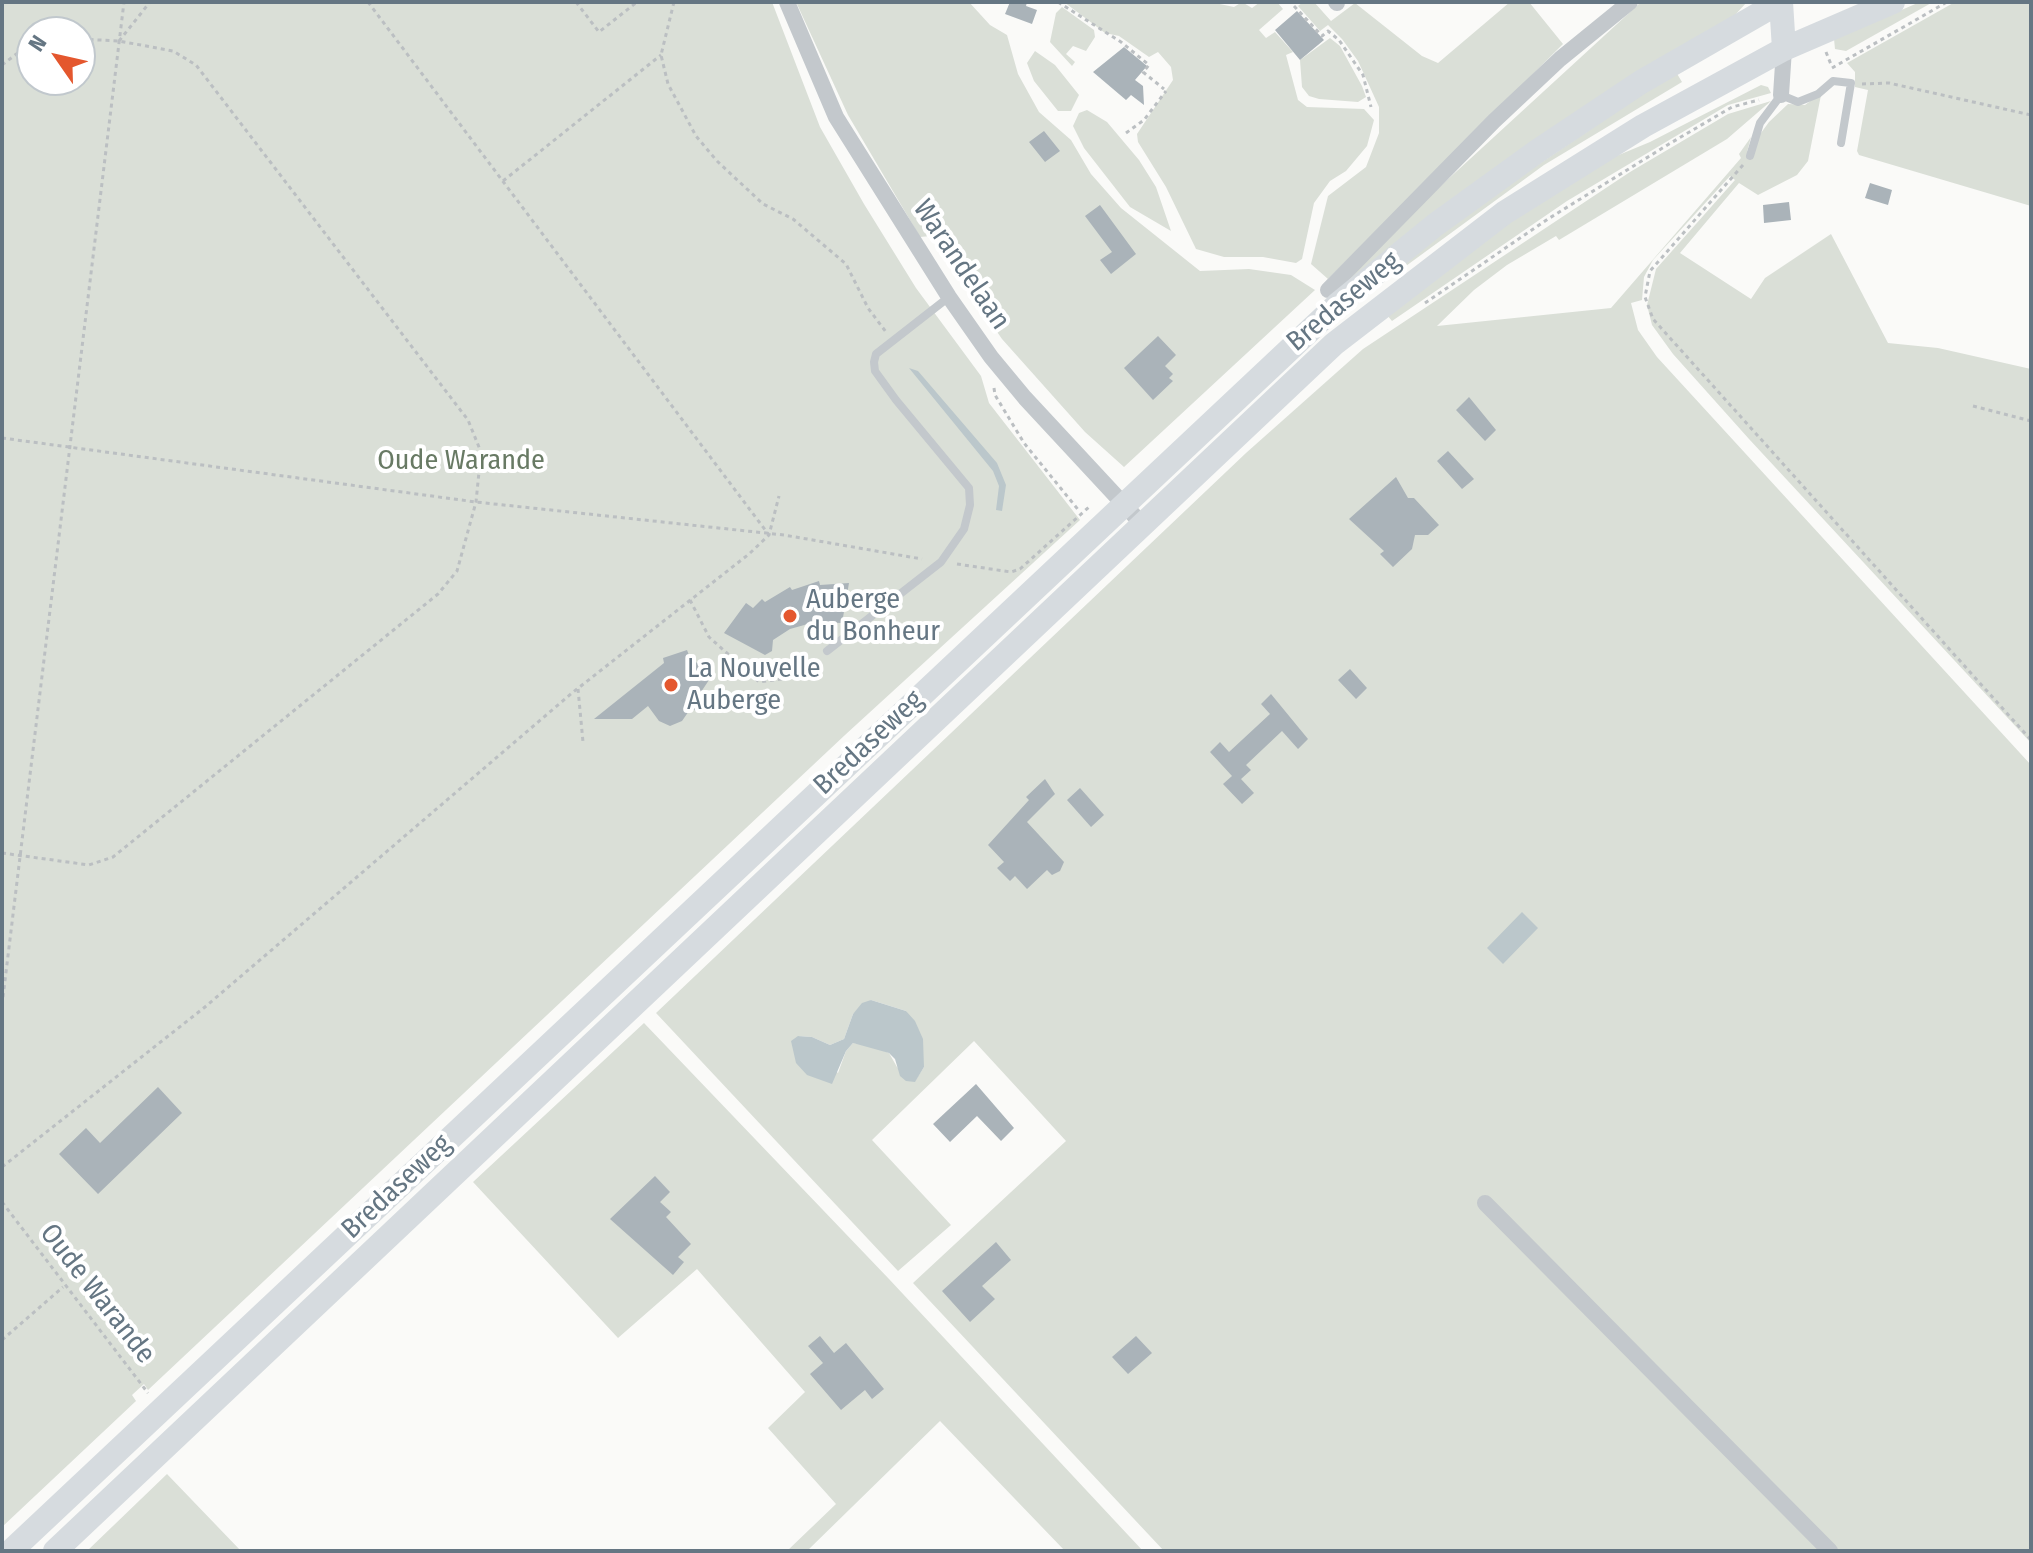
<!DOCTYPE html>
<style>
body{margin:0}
#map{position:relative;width:2033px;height:1553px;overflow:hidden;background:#fafaf8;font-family:"Fira Sans Condensed",sans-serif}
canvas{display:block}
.frame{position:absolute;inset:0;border:4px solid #657683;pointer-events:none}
.north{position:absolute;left:16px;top:16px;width:80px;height:80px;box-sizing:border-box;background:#fff;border:2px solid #c1c8cd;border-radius:50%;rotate:304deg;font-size:22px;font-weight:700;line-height:32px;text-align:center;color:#657683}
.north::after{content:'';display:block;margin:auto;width:28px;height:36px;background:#e4572e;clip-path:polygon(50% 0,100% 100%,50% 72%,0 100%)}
</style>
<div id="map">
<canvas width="2033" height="1553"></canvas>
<div class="frame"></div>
<div class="north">N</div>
</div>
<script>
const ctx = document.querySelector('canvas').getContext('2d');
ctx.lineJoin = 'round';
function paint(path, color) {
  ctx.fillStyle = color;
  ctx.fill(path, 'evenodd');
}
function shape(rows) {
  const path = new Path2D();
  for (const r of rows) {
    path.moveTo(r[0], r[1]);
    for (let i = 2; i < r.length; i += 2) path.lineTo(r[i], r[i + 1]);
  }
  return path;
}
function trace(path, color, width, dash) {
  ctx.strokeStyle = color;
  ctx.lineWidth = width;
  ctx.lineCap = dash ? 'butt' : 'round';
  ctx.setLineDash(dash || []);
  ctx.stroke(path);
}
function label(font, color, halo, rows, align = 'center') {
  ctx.font = font + ' "Fira Sans Condensed",sans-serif';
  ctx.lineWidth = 8;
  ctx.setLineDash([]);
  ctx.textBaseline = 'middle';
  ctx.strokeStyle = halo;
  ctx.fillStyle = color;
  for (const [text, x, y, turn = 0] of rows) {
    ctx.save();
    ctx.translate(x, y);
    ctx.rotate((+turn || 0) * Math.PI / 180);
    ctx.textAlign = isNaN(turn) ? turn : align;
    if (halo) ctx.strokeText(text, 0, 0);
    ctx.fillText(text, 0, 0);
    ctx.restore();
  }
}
paint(shape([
 [2,2,772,2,820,127,864,204,916,288,981,376,989,403,1080,520,845,735,148,1390,144,1384,132,1395,136,1401,2,1527],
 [32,32,80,32,80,80,32,80],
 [796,2,969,2,990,25,1007,35,1018,74,1039,112,1071,140,1091,174,1121,208,1200,271,1249,269,1291,275,1315,290,1124,467,1085,432,1002,339,931,236,920,237,848,115],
 [1064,2,1210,2,1234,7,1242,2,1252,8,1260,2,1277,2,1283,9,1259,30,1266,38,1275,32,1293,52,1286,55,1298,100,1307,107,1364,109,1374,120,1367,146,1346,171,1330,181,1314,203,1302,259,1296,263,1263,257,1224,257,1196,249,1166,187,1138,142,1137,134,1173,80,1171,67,1158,52,1149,57,1119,36,1105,33],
 [1303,2,1314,2,1331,21,1355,3,1422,56,1438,63,1510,2,1529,2,1563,44,1328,279,1311,264,1328,196,1366,167,1379,133,1379,107,1358,61,1342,39,1328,25,1320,31,1298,6],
 [1641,2,1747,2,1735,15,1336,293,1397,226],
 [1920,2,1933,2,1846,51,1835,49,1834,39],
 [1955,2,2031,2,2031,206,1859,155,1857,151,1868,90,1855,87,1855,72,1847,63],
 [1062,7,1094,30,1095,37,1086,51,1073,46,1066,54,1075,62,1072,66,1050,42,1056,13],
 [1330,38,1340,46,1362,86,1366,97,1358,102,1319,99,1309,96,1302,87,1300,60],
 [1035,51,1055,65,1079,95,1071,111,1058,111,1034,81,1027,63],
 [1676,72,1682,82,1544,165,1384,282,1382,279,1460,217],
 [1761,85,1768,87,1771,93,1728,105,1567,201,1392,321,1386,314,1512,221,1597,164,1650,142],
 [1832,85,1821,95,1808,161,1797,175,1758,195,1739,183,1680,253,1751,299,1765,278,1831,234,1888,343,1938,348,2031,369,2031,743,1749,439,1673,354,1652,325,1647,305,1656,269,1735,180,1730,176,1653,260,1644,277,1642,300,1631,303,1638,330,1657,357,2031,765,2031,1551,1164,1551,913,1283,1066,1141,974,1041,872,1140,951,1225,898,1271,656,1013,1246,453,1363,349,1630,172,1728,114,1771,101,1727,139,1559,240,1556,236,1507,265,1474,290,1437,326,1611,308,1741,158,1739,154,1751,137,1747,152,1769,122,1788,104,1805,105],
 [871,1000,906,1011,924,1067,915,1081,897,1067,889,1053,870,1045,853,1043,846,1051,838,1073,798,1036,812,1037,830,1045,844,1039,853,1014],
 [1087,110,1107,122,1139,160,1156,187,1171,231,1130,207,1084,148,1073,126,1079,113],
 [644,1023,889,1279,1143,1551,1065,1551,940,1421,807,1551,787,1551,836,1504,768,1428,805,1392,697,1269,618,1338,473,1182],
 [167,1474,241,1551,87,1551]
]), '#dadfd7');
paint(shape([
 [909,368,918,371,997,463,1006,485,1002,511,996,510,999,486,993,471],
 [1522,912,1538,928,1503,964,1487,948],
 [871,1000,906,1011,915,1021,923,1039,924,1067,915,1082,906,1081,900,1076,895,1059,889,1053,853,1043,846,1051,832,1084,807,1075,796,1063,791,1041,798,1036,812,1037,830,1045,844,1039,853,1014,862,1003]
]), '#bbc7cb');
paint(shape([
 [1010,2,1027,2,1026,6,1037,10,1032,24,1005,14],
 [1297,11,1324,40,1300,60,1275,30],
 [1124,47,1147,66,1135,80,1143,86,1144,105,1131,95,1126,100,1093,72],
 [1044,131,1060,151,1045,162,1029,142],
 [1870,183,1892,190,1888,205,1865,198],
 [1789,202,1791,220,1764,223,1763,205],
 [1100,205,1136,254,1111,274,1100,260,1112,252,1085,216],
 [1158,336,1176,355,1165,366,1173,374,1169,378,1173,381,1153,400,1124,368],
 [1469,397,1496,430,1485,441,1456,410],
 [1448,451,1474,479,1462,489,1437,461],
 [1396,477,1408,498,1414,498,1439,525,1428,535,1415,535,1412,549,1393,567,1380,554,1384,551,1349,519],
 [819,581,820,585,849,583,842,623,815,622,790,629,773,640,772,651,765,655,724,633,746,603,753,608,762,599,765,602,790,587,792,590],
 [687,650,690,658,713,674,699,695,704,699,696,711,691,708,682,721,670,726,659,721,648,706,632,719,594,719,664,663,663,658],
 [1350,669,1367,688,1356,699,1338,680],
 [1271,694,1308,739,1298,749,1282,731,1246,765,1251,770,1241,779,1254,793,1242,804,1223,784,1232,776,1210,752,1220,742,1229,752,1270,714,1261,704],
 [1045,779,1055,794,1027,822,1064,862,1060,871,1052,875,1047,870,1027,889,1015,876,1010,881,997,868,1004,862,988,845,1029,800,1026,797],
 [1080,788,1104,815,1091,827,1067,800],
 [976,1084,1014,1128,1001,1141,977,1116,950,1142,933,1124],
 [158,1087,182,1113,98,1194,59,1154,86,1128,100,1143],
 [655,1176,670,1192,660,1202,671,1212,666,1217,691,1244,678,1257,684,1262,673,1275,610,1219],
 [996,1242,1011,1260,982,1286,995,1299,970,1322,942,1291],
 [820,1336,834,1353,846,1343,884,1389,872,1399,865,1390,841,1410,810,1374,823,1363,808,1346],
 [1136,1336,1152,1353,1128,1374,1112,1357]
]), '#aab3b9');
trace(shape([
 [368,2,769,535],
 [576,2,599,32,637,2],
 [674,2,661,55,668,84,696,136,717,161,763,204,793,219,846,264,868,308,886,332],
 [1058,2,1121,42,1149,65,1143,72,1164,89],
 [1294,6,1322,36,1328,31,1339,40,1363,75,1371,107],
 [119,41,150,2],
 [1826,52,1832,67],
 [2,65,32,42],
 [1832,68,1947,2],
 [1862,84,1889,83,2031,115],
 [1126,133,1144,120,1166,91],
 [1743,165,1650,271,1645,297,1653,319,2031,740],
 [503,181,661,55],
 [1425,303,1548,219,1669,144,1732,107,1759,100],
 [994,388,995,395,1024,443,1080,512],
 [1973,406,2031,421],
 [2,438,476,502,784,535,922,559],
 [957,564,1011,572,1020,569,1089,507],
 [690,600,709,637,759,682,781,679,803,670,818,658],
 [578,689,583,742],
 [2,853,89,865,113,857,438,594,457,571,476,502,481,452,468,420,196,65,173,51,119,41,80,39],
 [2,1005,124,2],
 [2,1167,205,1007,572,693,749,554,769,535,779,496],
 [2,1202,148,1393],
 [2,1340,63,1287]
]), '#bbbfc2', 3, [4, 4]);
trace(shape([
 [1750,156,1760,123,1781,95,1798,102,1818,94,1833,81,1851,83,1841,143],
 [827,651,941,562,964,529,970,505,969,488,896,400,875,371,874,362,876,354,949,297]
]), '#c3c8cc', 8);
trace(shape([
 [787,2,836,117,949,297,991,357,1025,398,1142,524],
 [1336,2,1337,3],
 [1781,95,1784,49],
 [1328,290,1494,121,1560,59,1630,2],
 [1485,1203,1830,1551]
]), '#c3c8cc', 16);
trace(shape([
 [1781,2,1784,49],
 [11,1551,1339,303,1435,225,1536,152,1641,82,1780,2],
 [55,1551,1334,344,1504,213,1643,126,1784,49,1893,2]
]), '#d6dbdf', 24);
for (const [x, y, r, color] of [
 [790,616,8,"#e4572e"],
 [671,685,8,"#e4572e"]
]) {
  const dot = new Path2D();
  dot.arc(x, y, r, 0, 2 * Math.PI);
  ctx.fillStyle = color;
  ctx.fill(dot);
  trace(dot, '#fff', 3);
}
label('28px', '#657683', '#fff', [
 ["Warandelaan",961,265,56],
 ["Bredaseweg",1344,302,-40],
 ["Bredaseweg",869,743,-43],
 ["Bredaseweg",397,1187,-43],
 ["Oude Warande",97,1294,52]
]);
label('28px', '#687a64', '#fff', [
 ["Oude Warande",461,461]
]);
label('28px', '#657683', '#fff', [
 ["Auberge",806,600],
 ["du Bonheur",806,632],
 ["La Nouvelle",687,669],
 ["Auberge",687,701]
], 'left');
</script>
